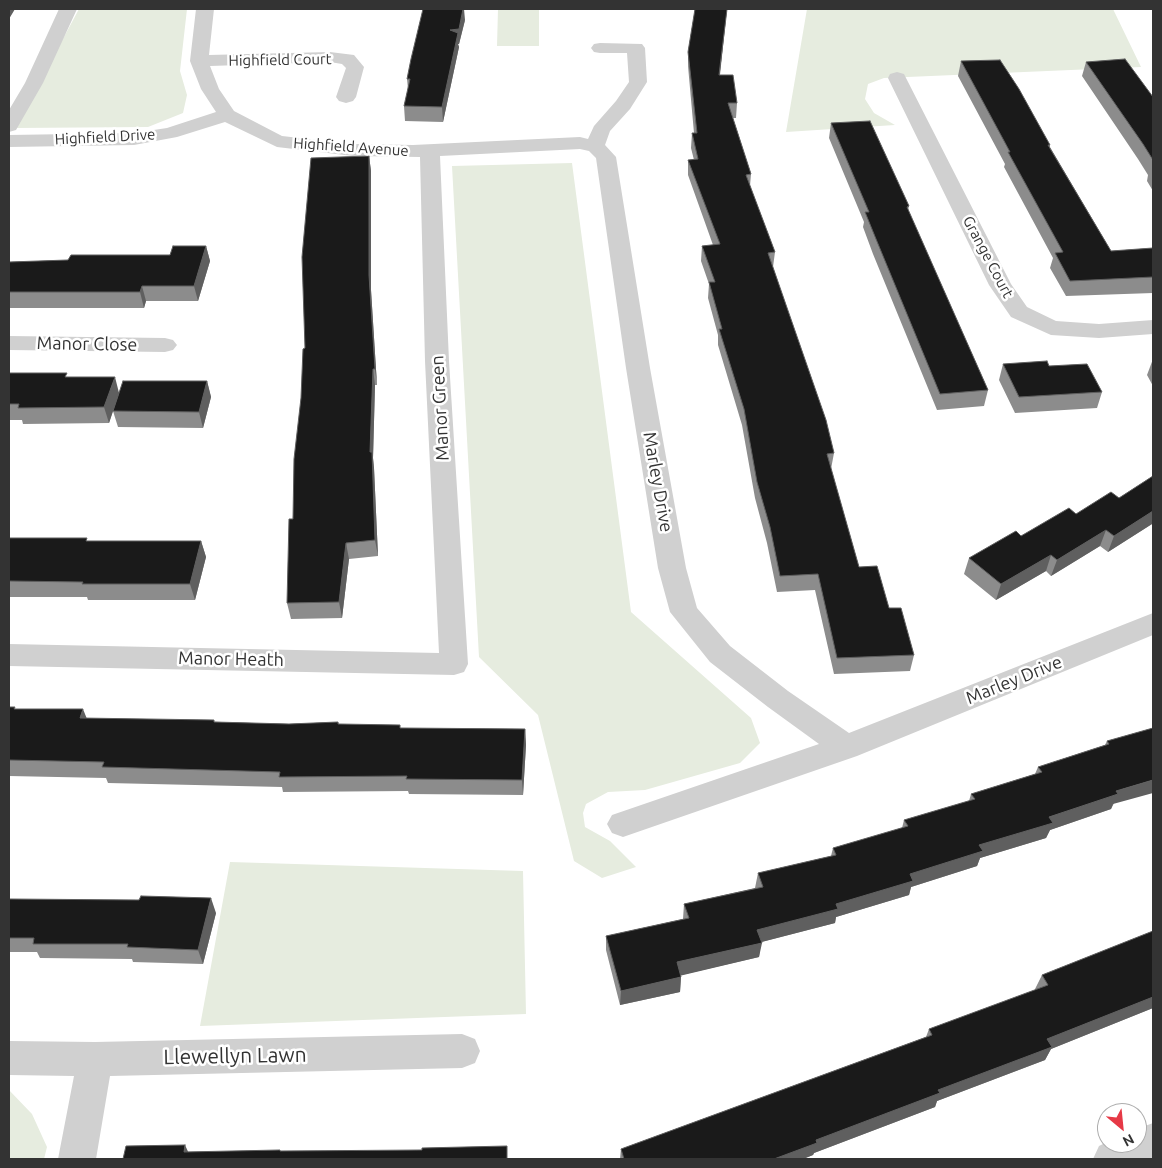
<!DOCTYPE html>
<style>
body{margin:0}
#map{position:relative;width:1162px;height:1168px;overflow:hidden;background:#fff;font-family:Ubuntu,sans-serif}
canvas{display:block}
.frame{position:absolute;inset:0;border:10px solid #333;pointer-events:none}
.north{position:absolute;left:1097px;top:1103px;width:50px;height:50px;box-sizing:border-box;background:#fff;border:1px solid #adadad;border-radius:50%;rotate:152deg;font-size:14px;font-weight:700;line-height:20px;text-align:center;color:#333}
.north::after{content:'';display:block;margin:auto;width:18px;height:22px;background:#e63946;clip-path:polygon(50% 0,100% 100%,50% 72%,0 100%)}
</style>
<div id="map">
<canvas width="1162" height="1168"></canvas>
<div class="frame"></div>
<div class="north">N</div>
</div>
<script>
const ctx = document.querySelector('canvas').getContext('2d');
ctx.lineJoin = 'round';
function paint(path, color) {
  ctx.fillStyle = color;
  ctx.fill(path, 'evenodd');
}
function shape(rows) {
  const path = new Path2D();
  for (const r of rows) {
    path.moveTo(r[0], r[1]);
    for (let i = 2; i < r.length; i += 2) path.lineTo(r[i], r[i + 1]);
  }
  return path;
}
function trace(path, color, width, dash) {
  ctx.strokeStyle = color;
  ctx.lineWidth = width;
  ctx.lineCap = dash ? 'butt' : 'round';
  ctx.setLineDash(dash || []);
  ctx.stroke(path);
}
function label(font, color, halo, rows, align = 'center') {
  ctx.font = font + ' Ubuntu,sans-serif';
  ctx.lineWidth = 5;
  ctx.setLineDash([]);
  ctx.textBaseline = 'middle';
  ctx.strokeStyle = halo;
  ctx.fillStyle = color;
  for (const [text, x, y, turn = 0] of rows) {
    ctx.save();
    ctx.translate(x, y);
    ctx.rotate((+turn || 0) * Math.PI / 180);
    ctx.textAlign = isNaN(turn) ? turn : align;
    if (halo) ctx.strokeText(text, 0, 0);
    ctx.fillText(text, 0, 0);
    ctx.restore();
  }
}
paint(shape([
 [79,9,187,9,180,71,187,95,183,113,148,127,15,128],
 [498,9,539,9,539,46,497,46],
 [807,9,1113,9,1141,67,884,78,868,84,865,99,874,113,895,125,786,132],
 [572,163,631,612,751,718,760,743,740,763,645,790,608,792,586,804,583,813,585,827,610,841,636,867,602,878,574,861,538,715,479,657,452,166],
 [230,862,523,871,526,1014,200,1026],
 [9,1090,32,1114,47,1147,44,1159,9,1159]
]), '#e6ecdf');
paint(shape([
 [59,9,77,9,43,83,16,130,9,132,9,110,25,83,59,9],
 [196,9,214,9,209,55,330,52,354,55,364,67,356,97,353,101,346,103,339,101,336,97,346,68,342,64,330,62,210,66,219,89,234,111,282,136,353,144,413,145,580,137,588,139,594,126,616,101,629,82,627,53,600,53,594,52,591,48,594,44,600,43,642,44,645,48,647,82,630,109,610,131,605,145,616,157,650,368,686,568,697,608,730,646,788,691,849,733,1153,613,1153,635,857,756,623,837,612,833,607,824,612,815,819,744,768,707,710,662,670,612,658,568,626,368,596,158,589,151,580,149,440,156,449,361,468,664,464,672,454,675,9,666,9,644,439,653,425,361,420,157,353,156,277,147,225,122,177,137,134,145,9,147,9,135,134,133,167,128,216,112,201,89,190,61,196,9],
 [897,72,904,74,906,78,1011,284,1027,307,1056,321,1099,324,1153,320,1153,334,1099,338,1051,335,1011,317,989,285,888,78,890,74,897,72],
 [9,336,165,338,173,340,177,345,173,350,165,352,9,350,9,336],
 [462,1034,475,1039,480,1051,475,1063,462,1068,110,1076,96,1159,58,1159,74,1076,9,1075,9,1041,95,1042,462,1034],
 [1153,1123,1153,1159,1093,1159,1099,1146,1107,1142,1137,1143,1137,1129,1153,1123]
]), '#d0d0d0');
paint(shape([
 [695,9,727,9,720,75,737,103,736,118,733,118,751,174,750,186,775,252,773,267,834,453,831,469,859,567,889,608,914,655,910,671,834,674,815,590,777,592,767,543,755,498,742,425,718,345,718,335,708,298,709,284,701,261,702,246,713,245,688,175,688,160,694,160,691,148,692,133,694,133,688,66,688,52],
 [465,20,459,44,458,44,459,47,443,122,405,121,404,106,408,89,407,79],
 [961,61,1050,145,1050,147,1111,251,1153,248,1153,293,1066,296,1050,268,1053,258,1004,167,1005,164,958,76],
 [1086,62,1153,97,1153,191,1147,181,1148,175,1138,159,1082,76],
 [831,123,909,206,908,210,988,390,984,406,937,410,873,254,863,227,864,222,829,138],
 [369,156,371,171,371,290,377,385,375,385,373,458,374,468,378,556,349,559,342,618,291,619,287,603,301,398,305,348],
 [206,246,210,261,198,301,146,301,144,308,9,308,9,262,68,260,170,255],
 [1153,359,1153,386,1147,375],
 [1003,364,1049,366,1102,392,1097,408,1015,413,999,380],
 [9,373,68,377,119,392,207,381,211,397,203,428,118,427,113,411,109,423,23,424,22,420,9,420],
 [1153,476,1153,525,1152,524,1108,552,1100,546,1051,576,1046,571,996,600,964,574,969,558,1021,536,1119,498],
 [9,538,88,541,201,541,206,557,195,600,88,600,87,597,9,597],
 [9,707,16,709,86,718,289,724,338,722,339,724,401,728,525,729,526,745,523,795,409,794,408,791,283,792,282,787,108,783,106,778,9,776],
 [1153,728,1111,809,1050,830,1046,838,980,858,977,866,911,887,909,895,836,917,835,923,761,942,759,957,681,975,681,977,680,992,620,1005,606,950,606,936,683,919,684,904,755,888,758,873,831,856,833,848,902,828,904,820,969,801,971,794,1035,774,1038,767,1105,745,1107,741],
 [9,899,216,913,203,964,133,962,132,959,40,958,37,952,9,952],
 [1153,931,1153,1008,1051,1049,1045,1060,937,1101,935,1107,814,1153,813,1155,803,1159,620,1159,621,1149,926,1037,929,1029,1036,990,1035,989,1042,975]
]), '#8c8c8c');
paint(shape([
 [9,9,15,9,9,19],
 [463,9,464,9,465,20,459,44,458,44,459,47,443,122,442,107,450,30],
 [727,9,718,90,719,75],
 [369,156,371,171,371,290,377,385,375,369,369,275],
 [206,246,210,261,198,301,194,286],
 [142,286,146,301,144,308,140,292],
 [373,369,375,385,373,458,374,468,378,556,375,540,370,452],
 [115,377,119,393,109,423,104,407],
 [207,381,211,397,203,428,199,412],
 [1153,511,1153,519,1152,524,1108,552,1114,536],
 [1106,530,1100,546,1051,576,1057,560],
 [201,541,206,557,195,600,190,584],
 [346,543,349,559,342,618,339,602],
 [1051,555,1046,571,996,600,1001,584],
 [83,709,89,724,80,718],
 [525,729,526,745,523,795,522,780],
 [1153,780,1153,793,1113,804,1111,809,1050,830,1046,838,980,858,977,866,911,887,909,895,836,917,835,923,754,944,757,930,836,904,910,874,979,845,1116,791],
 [211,898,216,913,203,964,198,950],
 [762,943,759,957,675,977,677,962],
 [681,977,680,992,620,1005,621,991],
 [1153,997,1153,1008,1051,1049,1045,1060,937,1101,935,1107,814,1153,813,1155,803,1159,774,1159,816,1140,938,1090,1047,1039],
 [185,1145,191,1158,184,1152]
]), '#5f5f5f');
const building = shape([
 [423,9,463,9,459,29,450,30,458,33,442,107,404,106,410,79,407,79,411,59,423,9],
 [695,9,727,9,719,75,733,75,737,103,728,103,751,174,746,175,775,252,768,253,826,420,834,453,827,454,859,567,877,566,889,608,901,608,914,655,837,658,818,574,780,576,770,527,757,482,744,409,719,329,722,329,709,282,715,282,702,246,720,244,688,160,698,159,692,133,697,133,688,52,695,9],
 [1125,59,1153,97,1153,160,1143,144,1086,62,1125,59],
 [1000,60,1019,89,1050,145,1048,145,1111,251,1153,248,1153,277,1070,281,1055,253,1063,252,1008,152,1010,152,961,61,1000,60],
 [870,121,909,206,907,207,988,390,940,394,876,239,865,212,869,212,831,123,870,121],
 [369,156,369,275,375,369,373,369,370,452,372,452,375,540,346,543,339,602,287,603,289,519,293,519,294,459,301,398,303,349,305,348,302,257,311,158,369,156],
 [173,246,206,246,194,286,142,286,140,292,9,292,9,262,68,260,71,255,170,255,173,246],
 [1047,361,1049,366,1087,364,1102,392,1019,397,1003,364,1047,361],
 [9,373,67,373,65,377,115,377,104,407,18,408,19,404,9,404,9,373],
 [123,381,207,381,199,412,113,411,123,381],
 [1153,476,1153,511,1114,536,1106,530,1057,560,1051,555,1001,584,969,558,1016,531,1021,536,1069,508,1076,514,1111,492,1119,498,1153,476],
 [9,538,87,538,86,541,201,541,190,584,82,584,83,582,9,581,9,538],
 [9,707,15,707,14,709,83,709,80,718,214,720,214,722,289,724,338,722,338,724,400,725,400,728,525,729,522,780,406,779,407,776,279,777,280,772,102,767,104,762,9,760,9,707],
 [1153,728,1153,780,1116,791,1118,794,1049,817,1053,823,979,845,983,851,910,874,913,881,836,904,838,909,757,930,762,943,677,962,681,977,621,991,606,936,689,918,684,904,763,887,758,873,836,855,833,848,908,826,904,820,975,799,971,794,1042,772,1038,767,1109,744,1107,741,1153,728],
 [141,896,211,898,198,950,127,947,128,944,33,944,34,938,9,938,9,899,139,900,141,896],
 [1153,931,1153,997,1047,1039,1052,1047,938,1090,940,1093,816,1140,817,1143,774,1159,624,1159,621,1149,932,1035,929,1029,1048,985,1042,975,1153,931],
 [185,1145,184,1152,280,1150,280,1151,422,1150,422,1148,507,1146,507,1159,123,1159,126,1146,185,1145]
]);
paint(building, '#1a1a1a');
trace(building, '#5f5f5f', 1);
label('15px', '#333', '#fff', [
 ["Highfield Court",280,60,-1],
 ["Highfield Drive",105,137,-3],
 ["Highfield Avenue",351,147,4],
 ["Grange Court",988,257,62]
]);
label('18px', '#333', '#fff', [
 ["Manor Close",87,344,1],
 ["Manor Green",440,408,-93],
 ["Marley Drive",658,482,80],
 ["Manor Heath",231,659,1],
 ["Marley Drive",1014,680,-22]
]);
label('21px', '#333', '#fff', [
 ["Llewellyn Lawn",235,1056,-1]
]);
</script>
